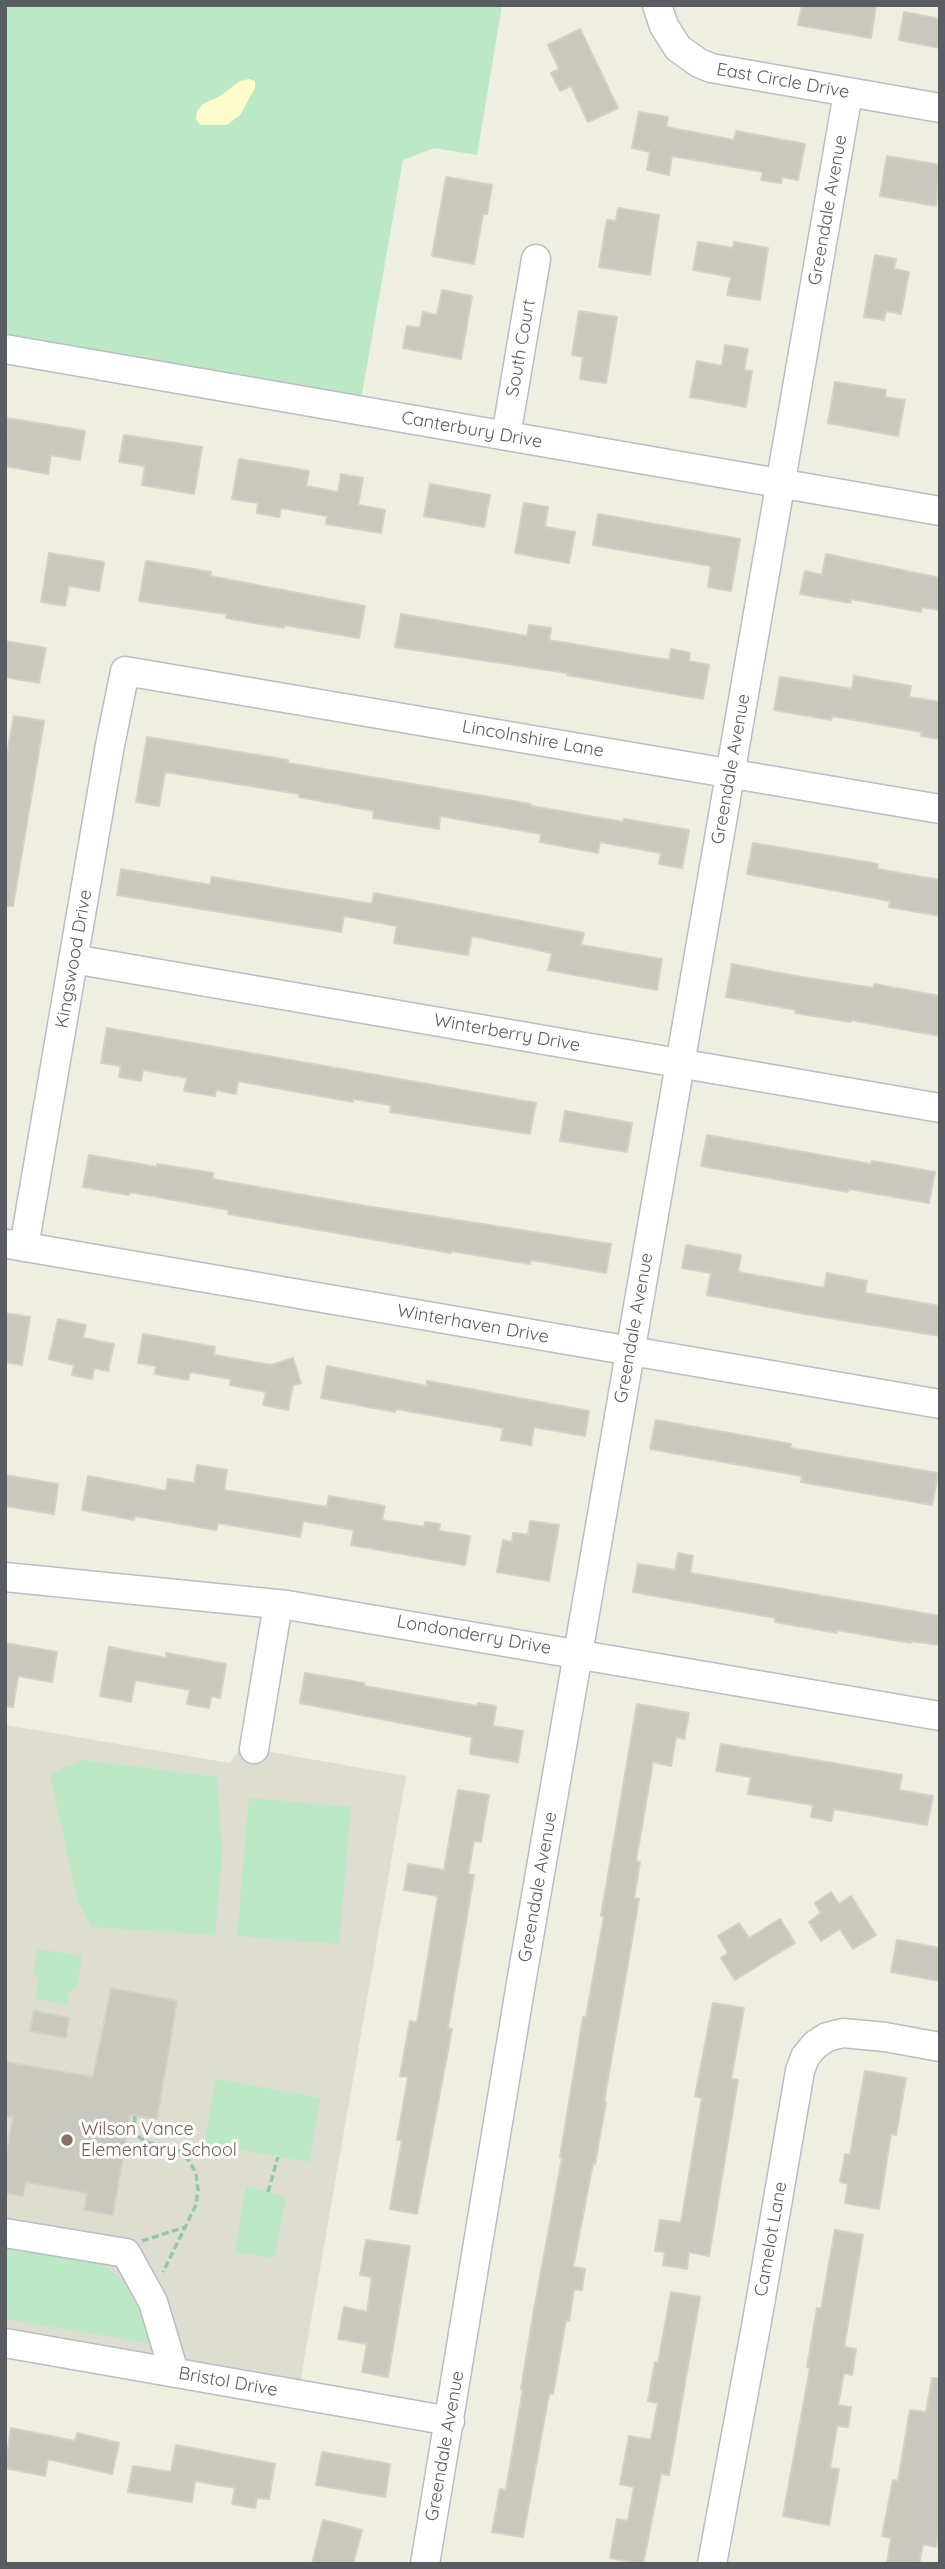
<!DOCTYPE html>
<style>
body{margin:0}
#map{position:relative;width:945px;height:2569px;overflow:hidden;background:#eeeee1;font-family:Quicksand,sans-serif}
canvas{display:block}
.frame{position:absolute;inset:0;border:7px solid #595c63;pointer-events:none}
</style>
<div id="map">
<canvas width="945" height="2569"></canvas>
<div class="frame"></div>
</div>
<script>
const ctx = document.querySelector('canvas').getContext('2d');
ctx.lineJoin = 'round';
function paint(path, color) {
  ctx.fillStyle = color;
  ctx.fill(path, 'evenodd');
}
function shape(rows) {
  const path = new Path2D();
  for (const r of rows) {
    path.moveTo(r[0], r[1]);
    for (let i = 2; i < r.length; i += 2) path.lineTo(r[i], r[i + 1]);
  }
  return path;
}
function trace(path, color, width, dash) {
  ctx.strokeStyle = color;
  ctx.lineWidth = width;
  ctx.lineCap = dash ? 'butt' : 'round';
  ctx.setLineDash(dash || []);
  ctx.stroke(path);
}
function label(font, color, halo, rows, align = 'center') {
  ctx.font = font + ' Quicksand,sans-serif';
  ctx.lineWidth = 6;
  ctx.setLineDash([]);
  ctx.textBaseline = 'middle';
  ctx.strokeStyle = halo;
  ctx.fillStyle = color;
  for (const [text, x, y, turn = 0] of rows) {
    ctx.save();
    ctx.translate(x, y);
    ctx.rotate((+turn || 0) * Math.PI / 180);
    ctx.textAlign = isNaN(turn) ? turn : align;
    if (halo) ctx.strokeText(text, 0, 0);
    ctx.fillText(text, 0, 0);
    ctx.restore();
  }
}
paint(shape([
 [5,1725,230,1763,240,1749,254,1749,406,1776,298,2395,5,2343]
]), '#ddddd0');
paint(shape([
 [5,5,502,5,477,155,434,148,403,160,359,411,5,349],
 [82,1760,217,1777,222,1851,215,1935,92,1927,78,1902,50,1774],
 [249,1798,351,1807,339,1944,237,1936],
 [37,1949,82,1956,77,1986,69,1992,67,2004,35,1999,39,1976,34,1975],
 [216,2079,320,2098,309,2162,204,2143],
 [246,2186,286,2197,274,2258,235,2252],
 [5,2248,98,2261,129,2284,139,2308,146,2309,155,2344,5,2319]
]), '#bbe8c5');
paint(shape([
 [249,79,255,81,255,88,240,115,227,125,200,125,196,119,197,111,203,104,220,96,240,81]
]), '#fdfccd');
const building = shape([
 [802,5,876,5,871,38,798,25,802,5],
 [904,12,940,19,940,48,899,40,904,12],
 [580,29,618,108,588,122,571,86,560,91,551,73,559,69,548,45,580,29],
 [639,112,668,117,666,127,734,140,736,131,805,144,798,180,782,177,781,183,761,180,763,172,672,156,669,175,647,170,650,152,632,148,639,112],
 [887,156,940,165,936,206,880,196,887,156],
 [446,177,492,185,487,214,483,214,474,264,432,256,446,177],
 [618,208,659,215,650,275,599,267,607,220,616,221,618,208],
 [698,242,733,248,734,242,768,248,760,300,727,295,731,277,693,270,698,242],
 [875,255,896,259,894,269,909,272,901,314,886,311,884,320,864,317,875,255],
 [442,290,472,296,461,359,403,348,407,326,420,328,423,312,437,315,442,290],
 [579,311,617,317,606,383,580,379,583,357,572,355,579,311],
 [725,345,748,349,744,370,752,371,746,407,690,397,697,361,722,366,725,345],
 [835,382,886,390,885,397,905,400,898,436,828,423,835,382],
 [7,418,85,431,80,460,51,455,48,474,5,466,7,418],
 [124,435,202,447,194,494,142,485,145,466,119,462,124,435],
 [239,459,309,471,306,486,338,492,341,474,363,478,358,505,385,510,381,533,326,524,327,516,281,508,279,517,257,513,258,503,232,499,239,459],
 [430,484,490,495,484,527,424,516,430,484],
 [524,503,548,507,545,527,575,532,569,563,515,553,524,503],
 [598,514,740,539,731,591,708,587,711,566,593,545,598,514],
 [49,553,104,562,99,591,69,586,65,606,41,602,49,553],
 [826,554,940,578,940,610,922,607,921,612,851,599,851,603,800,594,805,571,822,575,826,554],
 [146,561,211,572,210,576,365,606,359,638,284,625,284,628,226,618,226,614,139,601,146,561],
 [401,614,527,636,529,625,551,628,549,640,649,657,669,660,671,649,690,653,689,661,709,665,703,699,567,675,567,673,395,647,401,614],
 [5,641,46,648,39,683,5,677,5,641],
 [854,676,911,686,909,697,940,702,940,739,921,736,922,732,832,716,831,720,774,710,780,677,852,689,854,676],
 [14,716,44,721,13,906,5,906,5,765,14,716],
 [147,737,288,760,288,763,531,804,531,806,623,822,624,819,689,830,682,868,659,864,661,853,600,842,598,853,540,842,541,834,440,816,439,829,373,818,374,811,299,797,299,794,165,772,159,806,136,802,147,737],
 [753,843,878,864,877,869,940,880,940,916,889,907,890,901,747,874,753,843],
 [121,869,210,885,212,877,372,904,374,893,584,933,581,945,662,959,657,990,548,970,552,953,472,936,468,955,394,943,397,926,344,916,341,932,117,895,121,869],
 [732,964,801,977,874,988,874,984,940,996,940,1036,851,1020,851,1022,795,1013,796,1010,726,997,732,964],
 [107,1028,536,1103,530,1134,390,1112,391,1105,353,1099,353,1102,238,1081,236,1094,216,1090,215,1096,184,1091,187,1078,143,1070,141,1081,119,1077,121,1066,101,1063,107,1028],
 [565,1111,632,1123,627,1152,560,1141,565,1111],
 [707,1135,871,1164,872,1161,935,1172,929,1203,849,1189,848,1192,701,1166,707,1135],
 [89,1155,157,1167,157,1164,213,1173,212,1179,372,1207,611,1244,606,1273,531,1260,530,1264,451,1251,451,1253,228,1214,229,1210,130,1192,129,1195,83,1187,89,1155],
 [686,1245,741,1255,738,1272,824,1288,827,1273,867,1281,865,1293,940,1306,940,1336,805,1314,707,1295,711,1273,682,1268,686,1245],
 [5,1313,30,1317,22,1365,5,1362,5,1313],
 [58,1319,86,1325,83,1338,114,1344,108,1371,94,1368,92,1379,72,1375,74,1365,49,1359,58,1319],
 [143,1334,215,1347,214,1355,271,1365,293,1358,301,1383,293,1385,288,1410,263,1405,266,1392,230,1385,231,1379,190,1372,188,1380,155,1374,156,1366,138,1363,143,1334],
 [327,1366,427,1386,427,1381,589,1411,585,1436,534,1427,531,1445,501,1440,503,1428,396,1409,395,1412,321,1398,327,1366],
 [656,1420,791,1444,790,1448,938,1473,932,1505,801,1482,802,1476,650,1449,656,1420],
 [197,1465,227,1470,224,1490,327,1507,329,1496,385,1506,382,1520,424,1527,425,1522,440,1524,439,1531,470,1536,465,1565,351,1545,354,1530,303,1521,300,1537,218,1523,216,1530,135,1516,134,1520,82,1510,88,1476,166,1491,168,1479,194,1483,197,1465],
 [5,1475,58,1484,54,1514,5,1506,5,1475],
 [530,1521,559,1525,549,1581,497,1572,503,1540,512,1542,513,1533,528,1535,530,1521],
 [678,1553,693,1556,690,1573,940,1616,940,1645,911,1641,911,1643,837,1630,837,1633,775,1622,776,1618,633,1592,638,1564,675,1570,678,1553],
 [5,1643,57,1652,52,1682,18,1676,13,1707,5,1706,5,1643],
 [109,1647,166,1658,166,1653,226,1664,220,1698,211,1696,209,1708,187,1704,190,1690,135,1680,131,1702,100,1696,109,1647],
 [305,1673,364,1683,364,1686,477,1706,478,1703,496,1706,493,1726,523,1731,518,1762,470,1754,472,1737,300,1703,305,1673],
 [637,1704,689,1713,684,1739,676,1737,671,1766,653,1762,636,1861,640,1862,634,1898,639,1899,604,2102,606,2102,595,2164,593,2163,573,2267,585,2269,582,2290,574,2289,569,2321,566,2320,553,2394,549,2394,523,2537,492,2532,500,2489,506,2490,523,2389,521,2389,533,2315,562,2158,560,2157,583,2017,586,2017,604,1916,601,1916,637,1704],
 [721,1744,902,1775,899,1790,933,1796,927,1825,834,1809,831,1821,811,1817,813,1805,748,1794,751,1777,716,1771,721,1744],
 [458,1790,489,1795,481,1842,474,1841,468,1874,474,1875,448,2028,452,2029,417,2214,390,2209,402,2140,397,2140,408,2077,400,2076,410,2021,417,2023,438,1896,404,1890,408,1864,444,1870,458,1790],
 [831,1892,839,1904,851,1896,876,1935,853,1949,840,1929,821,1941,809,1922,821,1913,815,1903,831,1892],
 [780,1919,795,1943,735,1980,721,1958,728,1953,718,1936,739,1923,749,1938,780,1919],
 [897,1940,940,1948,940,1981,891,1972,897,1940],
 [111,1988,177,2001,157,2119,130,2115,113,2215,84,2210,87,2193,26,2182,23,2196,5,2193,5,2161,13,2117,5,2116,5,2062,93,2077,111,1988],
 [713,2003,744,2008,731,2079,738,2080,709,2256,689,2252,687,2269,663,2265,665,2252,655,2251,660,2220,681,2223,702,2098,695,2096,713,2003],
 [34,2011,69,2018,66,2038,30,2031,34,2011],
 [865,2071,906,2078,896,2135,891,2134,879,2209,845,2203,848,2184,840,2182,845,2154,850,2155,865,2071],
 [835,2230,863,2235,844,2347,856,2349,852,2375,844,2373,838,2405,851,2407,848,2427,837,2426,830,2468,839,2469,829,2525,783,2516,810,2368,807,2367,817,2308,821,2309,835,2230],
 [366,2240,410,2246,388,2377,362,2372,367,2344,338,2339,344,2307,367,2312,372,2277,360,2275,366,2240],
 [671,2292,700,2297,669,2475,661,2474,643,2564,610,2558,617,2519,628,2521,634,2487,620,2484,629,2436,651,2440,658,2403,648,2401,655,2362,658,2363,671,2292],
 [932,2378,940,2378,940,2526,936,2547,923,2544,919,2564,887,2564,891,2538,882,2536,893,2480,898,2481,910,2410,926,2412,932,2378],
 [11,2428,75,2441,77,2433,119,2443,112,2474,48,2459,45,2476,5,2468,11,2428],
 [176,2445,275,2464,269,2499,257,2498,255,2508,232,2504,235,2488,195,2481,192,2502,128,2492,133,2466,171,2472,176,2445],
 [322,2452,390,2464,385,2497,316,2485,322,2452],
 [323,2520,362,2530,353,2564,312,2564,323,2520]
]);
paint(building, '#c9c8be');
trace(building, '#d3d1bf', 2);
const minor = shape([
 [657,5,664,26,678,48,699,63,711,68,940,108],
 [5,349,940,511],
 [506,436,536,259],
 [73,959,940,1108],
 [8,1244,940,1404],
 [24,1247,110,745,125,671,940,809],
 [5,1577,287,1605,940,1716],
 [254,1749,278,1604],
 [5,2233,126,2253,153,2302,174,2372],
 [5,2343,450,2421],
 [425,2564,521,1983,848,93],
 [712,2564,757,2321,800,2071,805,2057,815,2045,827,2037,843,2033,885,2037,940,2047]
]);
trace(minor, '#bbbdc4', 31);
trace(shape([
 [135,2116,134,2127,140,2138,150,2143,172,2146,187,2158,196,2173,198,2190,196,2205,163,2272],
 [187,2158,204,2143],
 [268,2192,278,2157],
 [142,2241,185,2227]
]), '#93c8ae', 3.5, [7, 3.5]);
trace(minor, '#fff', 28);
for (const [x, y, r, color] of [
 [67,2140,7,"#8d6e63"]
]) {
  const dot = new Path2D();
  dot.arc(x, y, r, 0, 2 * Math.PI);
  ctx.fillStyle = color;
  ctx.fill(dot);
  trace(dot, '#fff', 2.5);
}
label('18px', '#595c63', '#fff', [
 ["East Circle Drive",783,81,10],
 ["Greendale Avenue",828,210,-80],
 ["South Court",521,348,-80],
 ["Canterbury Drive",472,430,10],
 ["Lincolnshire Lane",533,739,10],
 ["Greendale Avenue",731,769,-80],
 ["Kingswood Drive",74,959,-80],
 ["Winterberry Drive",507,1033,10],
 ["Winterhaven Drive",473,1324,10],
 ["Greendale Avenue",634,1328,-80],
 ["Londonderry Drive",474,1635,10],
 ["Greendale Avenue",538,1887,-80],
 ["Camelot Lane",771,2239,-80],
 ["Bristol Drive",228,2382,10],
 ["Greendale Avenue",445,2446,-80]
]);
label('18px', '#785e54', '#fff', [
 ["Wilson Vance",81,2130],
 ["Elementary School",81,2151]
], 'left');
</script>
